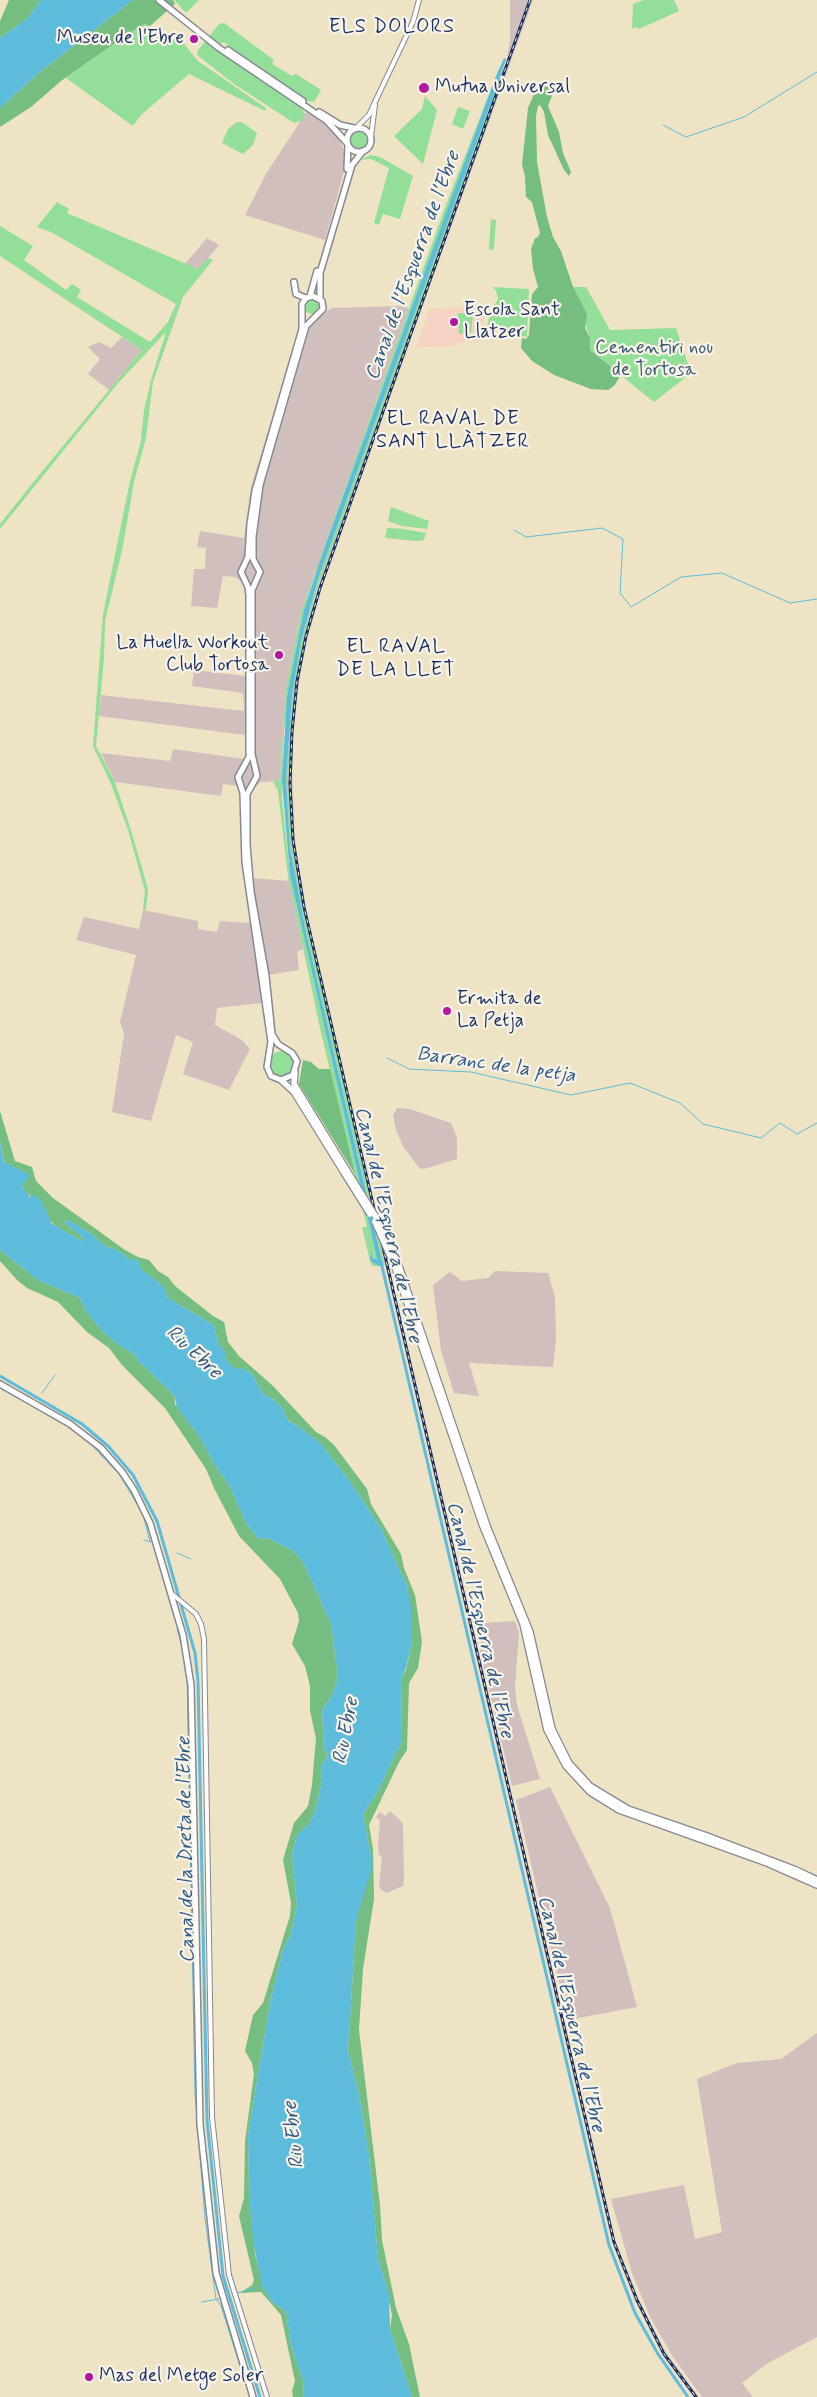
<!DOCTYPE html>
<meta charset="utf-8">
<style>
body{margin:0}
canvas{display:block;background:#efe3c5}
</style>
<canvas width="817" height="2397"></canvas>
<script>
const ctx = document.querySelector('canvas').getContext('2d');
ctx.lineJoin = 'round';
function paint(path, color) {
  ctx.fillStyle = color;
  ctx.fill(path, 'evenodd');
}
function shape(rows) {
  const path = new Path2D();
  for (const r of rows) {
    if (r.length === 3) {
      path.moveTo(r[0] + r[2], r[1]);
      path.arc(r[0], r[1], r[2], 0, 2 * Math.PI);
      continue;
    }
    path.moveTo(r[0], r[1]);
    for (let i = 2; i < r.length; i += 2) path.lineTo(r[i], r[i + 1]);
  }
  return path;
}
function trace(path, color, width, dash) {
  ctx.strokeStyle = color;
  ctx.lineWidth = width;
  ctx.lineCap = dash ? 'butt' : 'round';
  ctx.setLineDash(dash || []);
  ctx.stroke(path);
}
function label(font, color, halo, rows, align = 'center') {
  ctx.font = font + ' Mynerve,sans-serif';
  ctx.lineWidth = 4.5;
  ctx.setLineDash([]);
  ctx.textBaseline = 'middle';
  ctx.strokeStyle = halo;
  ctx.fillStyle = color;
  for (const [text, x, y, turn = 0] of rows) {
    ctx.save();
    ctx.translate(x, y);
    ctx.rotate((+turn || 0) * Math.PI / 180);
    ctx.textAlign = isNaN(turn) ? turn : align;
    if (halo) ctx.strokeText(text, 0, 0);
    ctx.fillText(text, 0, 0);
    ctx.restore();
  }
}
paint(shape([
 [479,305,485,310,481,341,456,342,456,346,416,347,430,308,442,309]
]), '#f6d2c3');
paint(shape([
 [510,0,533,0,325,576,307,637,300,676,293,729,292,772,295,843,307,916,615,2241,638,2299,666,2353,699,2397,695,2397,663,2354,635,2301,612,2242,309,936,292,845,288,780,289,748,293,700,305,634,322,574,493,103,507,58,510,41],
 [307,111,326,123,337,136,346,153,346,164,325,240,245,215,266,174],
 [207,238,219,245,199,269,185,264],
 [401,306,409,308,302,609,286,689,280,781,261,782,251,790,239,789,239,786,223,784,221,796,115,782,101,753,170,761,173,749,245,759,245,735,99,716,101,695,244,711,243,693,192,686,194,670,245,676,245,585,235,577,223,576,217,608,191,606,194,569,205,569,206,548,197,547,200,531,244,538,251,487,301,320,315,320,332,308],
 [122,337,142,350,109,390,88,374,100,359,88,347,99,342,111,348],
 [252,878,289,881,303,949,297,952,299,970,261,976,262,1003,217,1008,215,1025,242,1040,250,1049,229,1090,183,1074,193,1042,176,1035,151,1121,112,1112,124,1034,120,1022,136,955,76,940,84,917,139,929,143,910,198,921,198,929,217,932,220,921,247,923,259,920],
 [397,1108,410,1109,451,1123,457,1138,457,1159,424,1169,419,1168,403,1146,396,1130,393,1115],
 [495,1271,548,1273,555,1297,556,1341,553,1367,469,1363,479,1396,454,1393,441,1351,433,1285,450,1272,462,1281,488,1278],
 [515,1621,519,1633,515,1687,517,1705,540,1779,512,1786,480,1651,482,1623],
 [550,1787,610,1908,637,2007,568,2020,516,1800],
 [390,1811,403,1823,404,1879,403,1886,387,1893,381,1890,379,1886,382,1856,379,1855,378,1846,380,1821,376,1817,380,1812,385,1816],
 [817,2033,817,2337,768,2363,742,2383,753,2397,702,2397,673,2357,650,2317,632,2273,611,2199,684,2185,695,2239,722,2232,697,2079,737,2063,781,2059]
]), '#d1bfbd');
paint(shape([
 [174,0,199,0,186,13],
 [644,0,674,0,679,11,639,29,636,27,632,29,633,4],
 [224,23,274,60,272,64,292,76,296,74,321,90,314,102,308,101,223,42,217,50,301,108,305,114,302,121,294,123,234,84,197,55,198,50,219,24],
 [145,24,150,26,166,45,176,38,181,40,198,61,266,108,265,111,189,74,141,115,133,126,66,78,137,28],
 [503,58,312,584,304,610,284,730,282,799,290,875,377,1259,373,1259,374,1254,370,1259,379,1266,372,1266,370,1261,362,1227,367,1227,320,1028,288,877,278,791,273,781,280,781,286,689,302,609,443,213],
 [506,59,493,103,317,589,305,634,293,700,288,780,292,845,297,876,385,1265,383,1266,305,928,290,847,286,780,292,695,301,641,318,579],
 [425,96,437,110,423,164,394,136,422,109],
 [458,107,470,111,463,129,452,124],
 [237,122,242,122,257,133,253,145,243,154,222,143,228,129],
 [358,139,10],
 [370,155,380,157,413,176,400,219,383,214,379,225,374,223,389,168,371,159,361,160],
 [57,202,69,209,67,213,198,269,208,258,213,260,183,297,153,382,146,438,134,482,122,551,105,621,104,658,96,746,115,782,131,830,148,889,146,911,143,910,145,891,128,830,111,784,93,746,103,614,130,481,141,441,144,410,151,380,166,332,119,382,0,529,0,524,35,480,142,350,0,256,0,226,33,246,24,260,66,290,72,284,81,290,77,297,150,342,168,322,176,304,51,232,37,227],
 [491,219,496,220,494,249,491,250,489,248],
 [493,287,529,289,527,337,487,328,490,312,498,299,496,291],
 [573,287,586,287,610,330,676,328,691,373,654,402,590,350,590,338],
 [312,306,8],
 [458,313,473,314,471,333,459,334],
 [391,507,429,521,427,529,402,526,388,521],
 [387,528,404,529,426,533,424,540,417,541,385,538],
 [282,1064,13]
]), '#93de99');
paint(shape([
 [9,0,41,0,27,19,0,38,0,21],
 [133,0,173,0,175,4,150,26,145,24,137,28,61,81,31,107,0,127,0,108,41,71],
 [543,86,555,88,548,106,559,132,563,153,571,172,569,176,564,170,548,135,544,112,540,105,538,106,536,116,537,162,547,217,553,237,561,251,573,287,587,314,585,328,590,338,590,350,621,375,614,386,608,390,591,389,554,375,532,361,521,348,522,338,526,339,529,335,532,294,538,287,533,269,531,249,535,238,538,237,540,233,532,202,526,197,525,177,522,164,528,108,534,94],
 [303,1060,311,1062,319,1069,330,1069,355,1174,299,1084],
 [0,1111,15,1161,32,1167,36,1181,53,1198,125,1250,138,1257,149,1260,158,1271,168,1277,175,1286,213,1316,224,1322,228,1342,239,1356,272,1385,316,1432,325,1437,334,1445,367,1489,371,1504,401,1554,404,1568,415,1595,422,1642,418,1668,409,1683,407,1750,399,1762,369,1825,373,1849,374,1899,363,1969,359,2030,380,2205,382,2240,396,2308,409,2344,420,2397,412,2397,390,2329,392,2315,385,2282,378,2258,369,2154,359,2094,348,2051,356,1921,371,1855,363,1815,379,1789,402,1741,401,1679,406,1670,412,1643,407,1586,381,1529,352,1484,321,1444,297,1425,289,1422,283,1409,273,1399,263,1394,252,1374,244,1369,235,1368,229,1364,225,1358,225,1352,218,1343,214,1325,168,1298,163,1286,141,1269,137,1261,129,1259,119,1251,105,1246,90,1233,68,1220,64,1222,84,1239,84,1242,55,1226,49,1219,44,1207,23,1190,22,1184,27,1173,8,1165,4,1161,0,1141],
 [0,1250,38,1280,80,1298,86,1311,102,1331,117,1344,134,1354,138,1361,174,1395,175,1404,199,1436,216,1467,230,1487,247,1525,259,1539,268,1538,293,1551,302,1560,331,1624,338,1677,333,1693,322,1711,324,1748,328,1754,321,1767,322,1781,315,1812,308,1825,297,1835,292,1856,297,1906,291,1934,283,1950,270,2003,248,2136,249,2193,255,2254,264,2289,272,2302,286,2311,291,2345,303,2380,304,2397,293,2397,292,2391,295,2381,281,2315,261,2292,240,2293,252,2285,254,2280,239,2216,244,2198,245,2141,254,2074,252,2063,245,2051,253,2015,263,2003,290,1916,291,1903,283,1860,294,1823,308,1806,312,1785,316,1738,310,1711,310,1686,305,1666,292,1644,299,1621,298,1613,280,1579,239,1536,215,1490,206,1469,165,1408,122,1365,109,1348,87,1332,58,1302,27,1288,17,1280,0,1261]
]), '#76bd81');
paint(shape([
 [41,0,133,0,41,71,0,108,0,38,27,19],
 [504,58,506,59,498,83,318,579,301,641,292,695,286,780,290,847,305,928,383,1266,379,1266,371,1261,370,1258,372,1253,373,1259,377,1259,290,875,282,781,287,697,304,610,322,555,494,81],
 [0,1141,4,1162,29,1174,29,1177,23,1183,22,1187,30,1197,35,1195,41,1201,52,1224,84,1242,84,1239,64,1222,68,1220,90,1233,105,1246,119,1251,129,1259,139,1261,141,1269,163,1286,168,1298,214,1325,218,1343,225,1352,225,1358,229,1364,235,1368,244,1369,252,1374,263,1394,273,1399,283,1409,289,1422,297,1425,321,1444,352,1484,381,1529,407,1586,411,1608,412,1643,406,1668,401,1679,402,1741,379,1789,363,1815,371,1855,371,1871,356,1921,348,2051,359,2094,369,2154,378,2258,389,2295,390,2329,412,2397,304,2397,303,2380,291,2345,286,2311,272,2302,262,2286,253,2241,249,2193,248,2136,270,2003,283,1950,291,1934,297,1906,292,1856,297,1835,308,1825,315,1812,322,1781,321,1767,328,1754,324,1748,322,1711,333,1693,338,1677,331,1624,302,1560,293,1551,268,1538,259,1539,247,1525,230,1487,216,1467,199,1436,177,1407,174,1395,138,1361,134,1354,117,1344,102,1331,86,1311,80,1298,38,1280,0,1250]
]), '#5dbbdb');
trace(shape([
 [663,125,686,137,744,117,817,72],
 [514,530,526,537,602,528,623,539,620,593,631,607,681,577,722,573,790,603,817,599],
 [387,1058,409,1069,471,1072,571,1095,630,1083,680,1103,703,1124,761,1138,780,1123,797,1134,817,1123],
 [0,1388,19,1399],
 [42,1393,55,1375],
 [22,1400,27,1403],
 [30,1405,65,1425],
 [68,1427,88,1441,116,1471],
 [119,1474,143,1514,150,1542],
 [144,1540,150,1542],
 [177,1553,191,1559],
 [177,1629,183,1650],
 [187,1673,195,2095,205,2218,216,2299],
 [237,2293,263,2286],
 [217,2300,221,2306,250,2397],
 [202,2302,219,2299]
]), '#5dbbdb', 1);
trace(shape([
 [381,1262,609,2245,635,2313,658,2354,688,2397],
 [0,1376,82,1424,108,1446,133,1475,157,1521,195,1653,198,1681,207,2120,223,2276,260,2397]
]), '#5dbbdb', 3);
const minor = shape([
 [356,128,369,115,375,102,413,22,419,0],
 [371,137,375,105],
 [171,1593,196,1614,201,1624,204,1639,212,2117,229,2275,267,2397]
]);
const major = shape([
 [159,0,219,48,327,121,347,143],
 [228,50,303,101],
 [319,112,340,125,354,128],
 [359,140,12],
 [347,169,348,145],
 [294,282,296,294,306,298],
 [310,296,317,271],
 [313,296,322,301,323,309,306,326,260,485,253,537,253,559,260,572,252,590,252,754,257,776,247,794,247,845,251,892,266,976,272,1034,278,1044,292,1053,297,1061,293,1075,281,1080,271,1076,267,1067,271,1042,245,862,243,793,238,777,249,757,249,595,248,587,241,572,248,557,250,524,255,491,302,329,302,304,306,298,313,296],
 [320,298,320,273,352,165,363,151],
 [0,1384,70,1424,101,1448,122,1472,134,1490,150,1523,183,1635,191,1685,200,2124,216,2273,253,2397]
]);
const highway = shape([
 [295,1072,294,1084,346,1169],
 [281,1080,294,1092,343,1171],
 [399,1266,487,1526,530,1632,552,1729,569,1763,590,1786,628,1809,707,1836,796,1870,817,1880],
 [395,1267,482,1524,523,1624,547,1730,566,1766,590,1792,619,1810,767,1863,817,1885]
]);
trace(minor, '#858992', 6);
trace(major, '#858992', 8);
trace(highway, '#858992', 8);
trace(minor, '#fff', 4);
trace(major, '#fff', 5);
trace(highway, '#fff', 5.5);
const rail = shape([
 [530,0,320,588,306,636,297,681,292,732,290,784,293,840,304,907,614,2242,637,2300,664,2354,696,2397]
]);
trace(rail, '#1b2f5e', 3);
trace(rail, '#f7f3e8', 1, [4]);
const highwayBridge = shape([
 [346,1169,384,1230,399,1266],
 [343,1171,370,1214],
 [375,1222,395,1267]
]);
trace(highwayBridge, '#858992', 8, []);
trace(highwayBridge, '#fff', 5.5);
for (const [x, y, r, color] of [
 [194,39,5,"#b5179e"],
 [424,88,6,"#b5179e"],
 [454,322,5,"#b5179e"],
 [279,655,5,"#b5179e"],
 [447,1011,5,"#b5179e"],
 [89,2377,5,"#b5179e"]
]) {
  const dot = new Path2D();
  dot.arc(x, y, r, 0, 2 * Math.PI);
  ctx.fillStyle = color;
  ctx.fill(dot);
  trace(dot, '#f7f3e8', 2);
}
label('19px', '#1b2f5e', '#f7f3e8', [
 ["Museu de l'Ebre",184,39,"right"],
 ["Mutua Universal",435,88],
 ["Escola Sant",464,311],
 ["Llatzer",464,333],
 ["La Huella Workout",269,644,"right"],
 ["Club Tortosa",269,666,"right"],
 ["Ermita de",457,1000],
 ["La Petja",457,1022],
 ["Mas del Metge Soler",99,2377]
], 'left');
label('19px', '#395b6d', '#f7f3e8', [
 ["Cementiri nou",654,349],
 ["de Tortosa",654,371]
]);
ctx.letterSpacing = '1px';
label('20px', '#1b2f5e', '#f7f3e8', [
 ["ELS DOLORS",392,28],
 ["EL RAVAL DE",453,420],
 ["SANT LLÀTZER",453,443],
 ["EL RAVAL",396,648],
 ["DE LA LLET",396,671]
]);
ctx.letterSpacing = '0px';
label('italic 20px', '#2f5984', '#f7f3e8', [
 ["Canal de l'Esquerra de l'Ebre",414,266,-70],
 ["Barranc de la petja",496,1066,8],
 ["Canal de l'Esquerra de l'Ebre",387,1225,77],
 ["Riu Ebre",193,1353,43],
 ["Canal de l'Esquerra de l'Ebre",479,1620,77],
 ["Riu Ebre",347,1731,-79],
 ["Canal de la Dreta de l'Ebre",187,1850,-91],
 ["Canal de l'Esquerra de l'Ebre",570,2014,77],
 ["Riu Ebre",295,2135,-96]
]);
</script>
